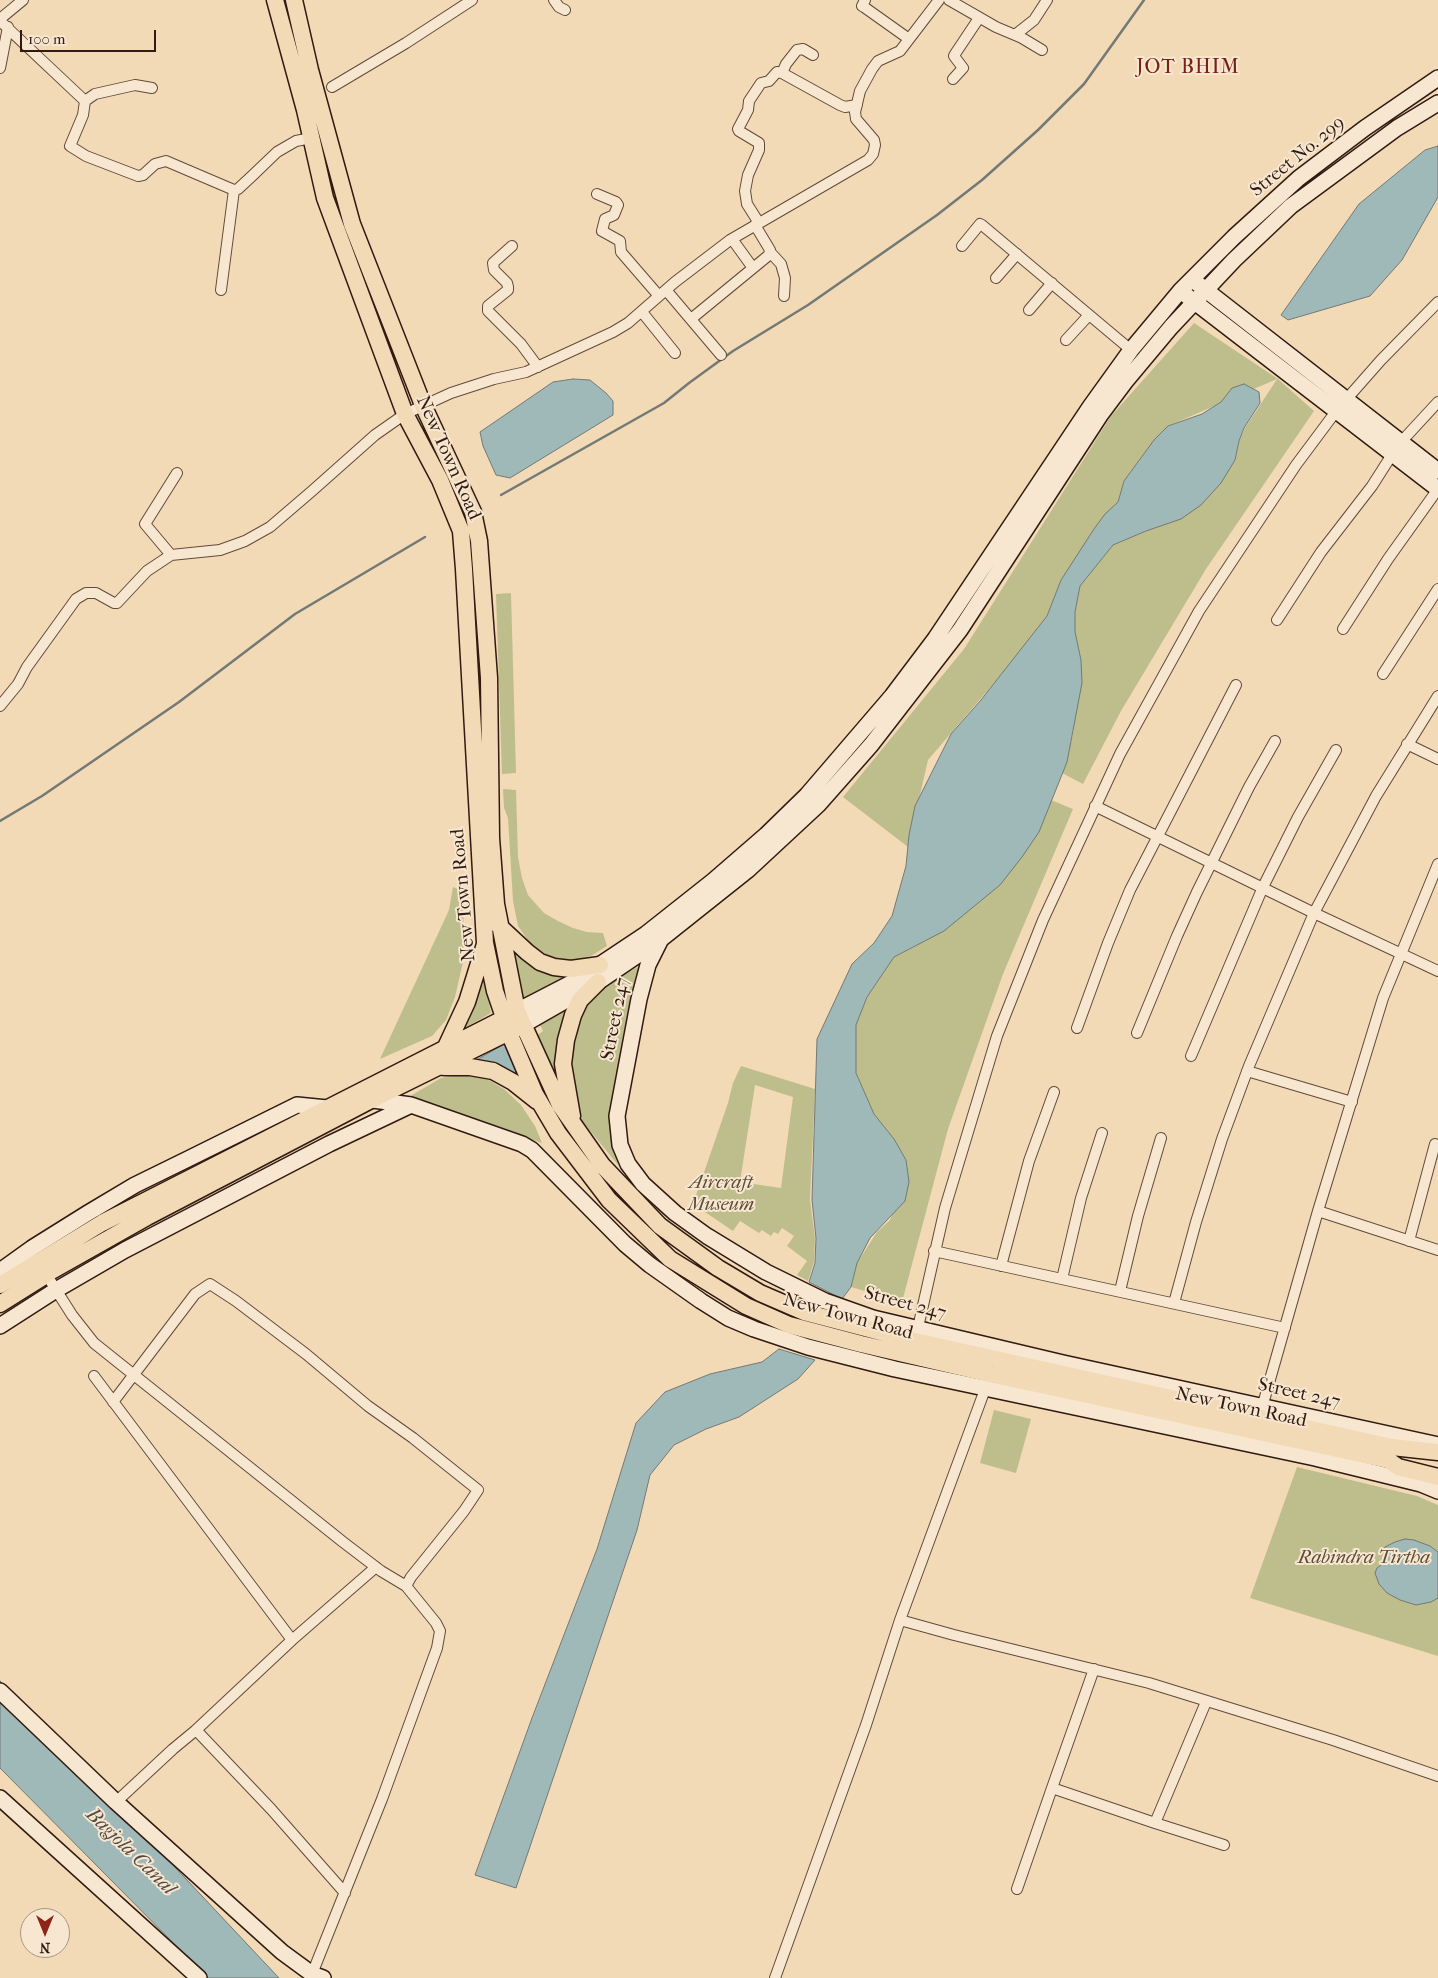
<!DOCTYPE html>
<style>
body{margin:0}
#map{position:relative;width:1438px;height:1978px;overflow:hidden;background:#f3dab7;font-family:"IM FELL French Canon",serif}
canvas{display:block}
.north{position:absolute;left:20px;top:1908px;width:50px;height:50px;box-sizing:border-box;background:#f7e7d0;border:1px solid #a89584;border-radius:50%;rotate:180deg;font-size:14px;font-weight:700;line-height:20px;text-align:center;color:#311a11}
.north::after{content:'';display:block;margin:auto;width:18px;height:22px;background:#8f2418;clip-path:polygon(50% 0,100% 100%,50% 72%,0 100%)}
.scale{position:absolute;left:20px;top:30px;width:136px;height:22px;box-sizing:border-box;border:2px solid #311a11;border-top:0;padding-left:6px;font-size:15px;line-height:18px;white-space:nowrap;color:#311a11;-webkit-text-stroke:4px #f7e7d0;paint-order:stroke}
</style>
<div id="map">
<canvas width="1438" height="1978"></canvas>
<div class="north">N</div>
<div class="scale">100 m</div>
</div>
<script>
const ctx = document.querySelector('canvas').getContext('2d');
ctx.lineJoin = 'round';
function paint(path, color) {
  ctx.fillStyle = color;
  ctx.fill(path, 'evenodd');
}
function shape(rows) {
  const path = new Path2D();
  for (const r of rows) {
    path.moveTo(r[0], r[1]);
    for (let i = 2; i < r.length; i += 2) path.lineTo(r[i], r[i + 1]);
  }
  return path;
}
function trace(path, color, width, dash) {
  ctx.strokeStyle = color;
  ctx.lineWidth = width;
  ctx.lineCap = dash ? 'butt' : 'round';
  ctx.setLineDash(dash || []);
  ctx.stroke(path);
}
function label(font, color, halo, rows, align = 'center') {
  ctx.font = font + ' "IM FELL French Canon",serif';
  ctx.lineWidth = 4;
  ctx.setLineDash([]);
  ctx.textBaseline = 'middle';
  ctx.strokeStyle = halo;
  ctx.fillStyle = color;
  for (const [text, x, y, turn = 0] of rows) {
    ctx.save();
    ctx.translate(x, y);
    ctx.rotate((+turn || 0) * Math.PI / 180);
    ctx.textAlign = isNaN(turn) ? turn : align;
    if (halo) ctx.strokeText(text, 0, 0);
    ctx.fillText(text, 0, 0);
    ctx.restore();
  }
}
paint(shape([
 [1194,323,1278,379,1314,411,1206,569,1121,711,1083,784,1062,773,1073,734,1081,660,1075,632,1075,612,1080,586,1113,545,1146,531,1235,460,1239,441,1245,428,1277,379,1168,426,1154,440,1124,481,1118,502,1061,580,1047,616,1007,668,928,760,908,847,843,797,964,649,1111,416],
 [511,593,516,773,502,774,496,594],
 [503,789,516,790,518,857,522,878,528,895,544,913,558,921,573,928,587,932,603,933,607,946,591,956,573,961,556,960,532,946,518,926,513,901,508,818,504,808],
 [1051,800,1073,809,1003,974,948,1129,902,1302,851,1287,857,1263,877,1232,890,1220,907,1173,906,1160,894,1139,874,1114,856,1073,856,1025,867,997,894,957,916,946,1000,885],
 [453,887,462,891,464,928,463,962,455,997,446,1020,432,1036,380,1059,449,910],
 [510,945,564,975,565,978,523,998],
 [641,965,624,1031,611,1109,612,1143,618,1165,582,1121,571,1071,571,1046,578,1020,587,1002,599,990],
 [482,969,491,1013,454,1034],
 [565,1008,569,1008,559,1083,536,1036,543,1031,539,1023],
 [741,1066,815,1089,810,1200,815,1238,814,1262,808,1281,797,1275,807,1261,787,1246,794,1236,782,1228,778,1234,774,1232,771,1236,762,1230,759,1233,740,1221,733,1231,693,1204,728,1103,733,1083],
 [755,1085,793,1097,781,1188,740,1182],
 [463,1074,487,1079,504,1089,521,1105,535,1126,542,1143,407,1098,441,1078],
 [994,1410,1031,1419,1016,1473,980,1463],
 [1297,1467,1417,1496,1438,1505,1438,1656,1250,1598]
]), '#bebe8c');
const water = shape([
 [1438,146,1438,197,1402,260,1370,296,1288,320,1281,315,1359,204,1425,150,1438,146],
 [573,379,590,380,606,393,613,401,613,415,510,478,496,475,483,446,480,432,553,382,573,379],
 [1244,384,1259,392,1260,403,1244,428,1239,441,1235,460,1221,483,1201,505,1181,519,1146,531,1113,545,1080,586,1075,612,1075,632,1081,660,1082,683,1067,762,1039,832,1022,857,1000,885,944,931,894,957,867,997,856,1025,856,1073,874,1114,894,1139,906,1160,909,1182,905,1201,870,1238,857,1263,851,1287,842,1299,809,1282,815,1263,816,1238,812,1200,817,1039,852,964,874,943,892,916,906,866,909,835,915,806,951,734,981,700,1047,616,1061,580,1094,529,1105,514,1118,502,1124,481,1154,440,1168,426,1202,414,1221,402,1232,388,1244,384],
 [506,1043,521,1074,473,1062,506,1043],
 [779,1349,815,1360,798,1379,739,1417,706,1429,674,1445,650,1475,637,1530,516,1888,475,1875,532,1718,597,1549,636,1423,665,1392,710,1374,762,1362,779,1349],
 [1405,1539,1414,1540,1430,1546,1438,1552,1438,1598,1431,1602,1416,1605,1400,1600,1387,1593,1379,1584,1375,1573,1377,1568,1381,1565,1385,1555,1383,1551,1385,1547,1395,1542,1405,1539],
 [0,1681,279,1978,208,1978,0,1768,0,1681]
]);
paint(water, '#9fb8b8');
trace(water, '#737975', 1);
trace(shape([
 [501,495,664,403,689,383,733,351,808,305,937,215,982,180,1038,130,1084,84,1144,0],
 [0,821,42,796,179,702,295,614,425,537]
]), '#737975', 2.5);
const street = shape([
 [554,0,559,7,565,10],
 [865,0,862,6,864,7,909,39],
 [949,0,996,27,1022,38,1042,50],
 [0,19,23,0],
 [0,21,85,101,83,115,70,146,86,156,138,176,143,175,155,164,166,161,234,190,238,189,252,176,277,152,296,141,311,138],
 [1015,35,1034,20,1047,0],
 [813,55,803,49,797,50,786,64,782,73,840,105,845,107,857,105],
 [0,68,8,27],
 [953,79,963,68,954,56,955,54,979,18],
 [332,87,406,43,472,0],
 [85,101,95,94,135,85,152,88],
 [597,194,616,202,618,205,614,215,605,219,602,231,620,241,621,252,659,296],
 [759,223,747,204,745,191,748,175,759,150,759,143,739,131,738,129,748,110,749,101,761,83,769,81,777,72,782,73],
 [732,239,753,268],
 [512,246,493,263,494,270,507,283,508,287,508,290,488,306,488,311,521,344,538,367],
 [962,246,980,224,982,225,1131,350],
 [770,252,781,264,785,278,784,296],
 [996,278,1017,254],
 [221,290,234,190],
 [666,290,721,355],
 [1029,310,1052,283],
 [642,312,675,353],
 [691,319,769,255,770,250,755,225],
 [1066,340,1089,315],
 [1401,442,1438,402],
 [171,555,145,524,177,473],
 [1277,620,1321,552,1372,486,1393,453],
 [1343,629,1388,559,1438,489],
 [1383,674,1438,589],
 [0,706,18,684,27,667,76,599,86,593,96,593,114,603,117,603,147,571,171,555,220,550,245,541,270,527,312,491,375,435,405,414,451,393,494,379,526,372,613,332,628,323,675,282,730,240,868,160,873,154,875,145,874,140,856,119,855,112,860,91,872,69,878,61,900,51,939,0],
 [1407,744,1438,759],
 [1095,806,1314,913,1438,971],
 [1077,1028,1108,943,1130,890,1236,685],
 [1137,1033,1177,936,1197,892,1249,787,1275,741],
 [1191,1056,1263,887,1298,817,1336,750],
 [1247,1071,1352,1102],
 [1318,1211,1438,1250],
 [1409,1241,1435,1144],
 [934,1251,1285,1328],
 [1001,1266,1029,1161,1054,1092],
 [46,1274,72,1315,94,1343,343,1542,381,1571,406,1586,436,1623,440,1631,437,1648,382,1799,312,1974],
 [1062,1279,1081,1198,1102,1133],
 [1120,1291,1138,1216,1161,1138],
 [1174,1303,1196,1222,1222,1139,1249,1066,1314,913,1376,796,1438,696],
 [917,1332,945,1208,997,1036,1043,920,1120,754,1199,611,1296,465,1337,410,1381,360,1438,302],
 [94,1376,292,1640],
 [113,1402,195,1294,210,1284,236,1301,306,1354,368,1406,413,1438,478,1490,464,1511,411,1577,406,1586],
 [1261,1411,1318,1211,1383,998,1438,864],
 [900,1620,954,1635,1149,1683,1333,1740,1438,1776],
 [1094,1669,1052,1788,1155,1823,1206,1702],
 [196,1730,271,1809,345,1893],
 [116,1802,173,1749,196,1730,292,1640,376,1567],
 [1155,1823,1224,1845],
 [1017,1889,1052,1788],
 [775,1978,866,1725,900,1620,987,1384]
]);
const secondary = shape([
 [1198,284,1438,471],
 [1187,296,1438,489],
 [660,941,648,965,639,999,617,1116,620,1145,628,1164,643,1184,675,1213,707,1236,766,1272,825,1301,873,1318,1063,1363,1438,1445],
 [517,1011,577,980,646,934,713,881,766,835,807,795,892,696,935,639,1090,407,1131,350,1181,290,1234,237,1299,178,1365,128,1438,78],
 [523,1025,598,982,660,940,748,870,818,805,871,745,960,630,1101,414,1125,382,1171,327,1234,260,1291,206,1397,128,1438,103],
 [373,1100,411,1105,522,1144,532,1150,625,1244,650,1265,701,1301,728,1318,754,1329,808,1347,895,1369,1315,1458,1421,1484,1438,1491],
 [0,1271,32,1248,88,1213,135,1185,188,1159,297,1105,327,1108],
 [0,1326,56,1290,125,1250,329,1144,411,1105],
 [0,1691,116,1802,282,1952,312,1974,323,1978],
 [0,1798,199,1978]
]);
const primary = shape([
 [275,0,305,110,325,198,405,414,440,480,461,531,464,569,485,943,495,991,510,1035,535,1094,558,1133,609,1200,670,1259,746,1306,789,1325,861,1344,990,1374,1388,1460,1398,1467,1438,1477],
 [294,0,310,70,352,224,423,405,473,512,479,541,489,678,491,838,496,904,517,1011,560,1105,602,1165,660,1226,718,1268,760,1293,804,1312,915,1341,1392,1447,1438,1452],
 [499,926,527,952,540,962,554,967,571,969,600,965],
 [446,1047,467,1002,485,944],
 [444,1067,470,1067,493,1071,513,1082,537,1101],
 [572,1116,563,1064,566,1040,573,1015,580,1000,598,982],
 [46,1274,147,1217,371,1100,519,1027],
 [0,1285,102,1223,513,1014],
 [0,1304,43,1277]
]);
trace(street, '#624a3a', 12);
trace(secondary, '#311a11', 18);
trace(primary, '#311a11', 19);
trace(street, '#f7e7d0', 10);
trace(secondary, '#f7e7d0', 15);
trace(primary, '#f3dab7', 16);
label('19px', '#311a11', '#f7e7d0', [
 ["Street No. 299",1298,157,-39],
 ["New Town Road",448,458,66],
 ["New Town Road",464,895,-95],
 ["Street 247",616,1019,-79],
 ["Street 247",905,1304,15],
 ["New Town Road",848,1317,15],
 ["Street 247",1299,1394,13],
 ["New Town Road",1241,1408,12]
]);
label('italic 19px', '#5b4b36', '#f7e7d0', [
 ["Aircraft",721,1183],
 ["Museum",721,1205],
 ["Rabindra Tirtha",1364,1558]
]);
ctx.letterSpacing = '1px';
label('20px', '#7a1f14', '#f7e7d0', [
 ["JOT BHIM",1188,68]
]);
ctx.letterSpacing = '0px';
label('italic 20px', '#524943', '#f7e7d0', [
 ["Bagjola Canal",130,1852,44]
]);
</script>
